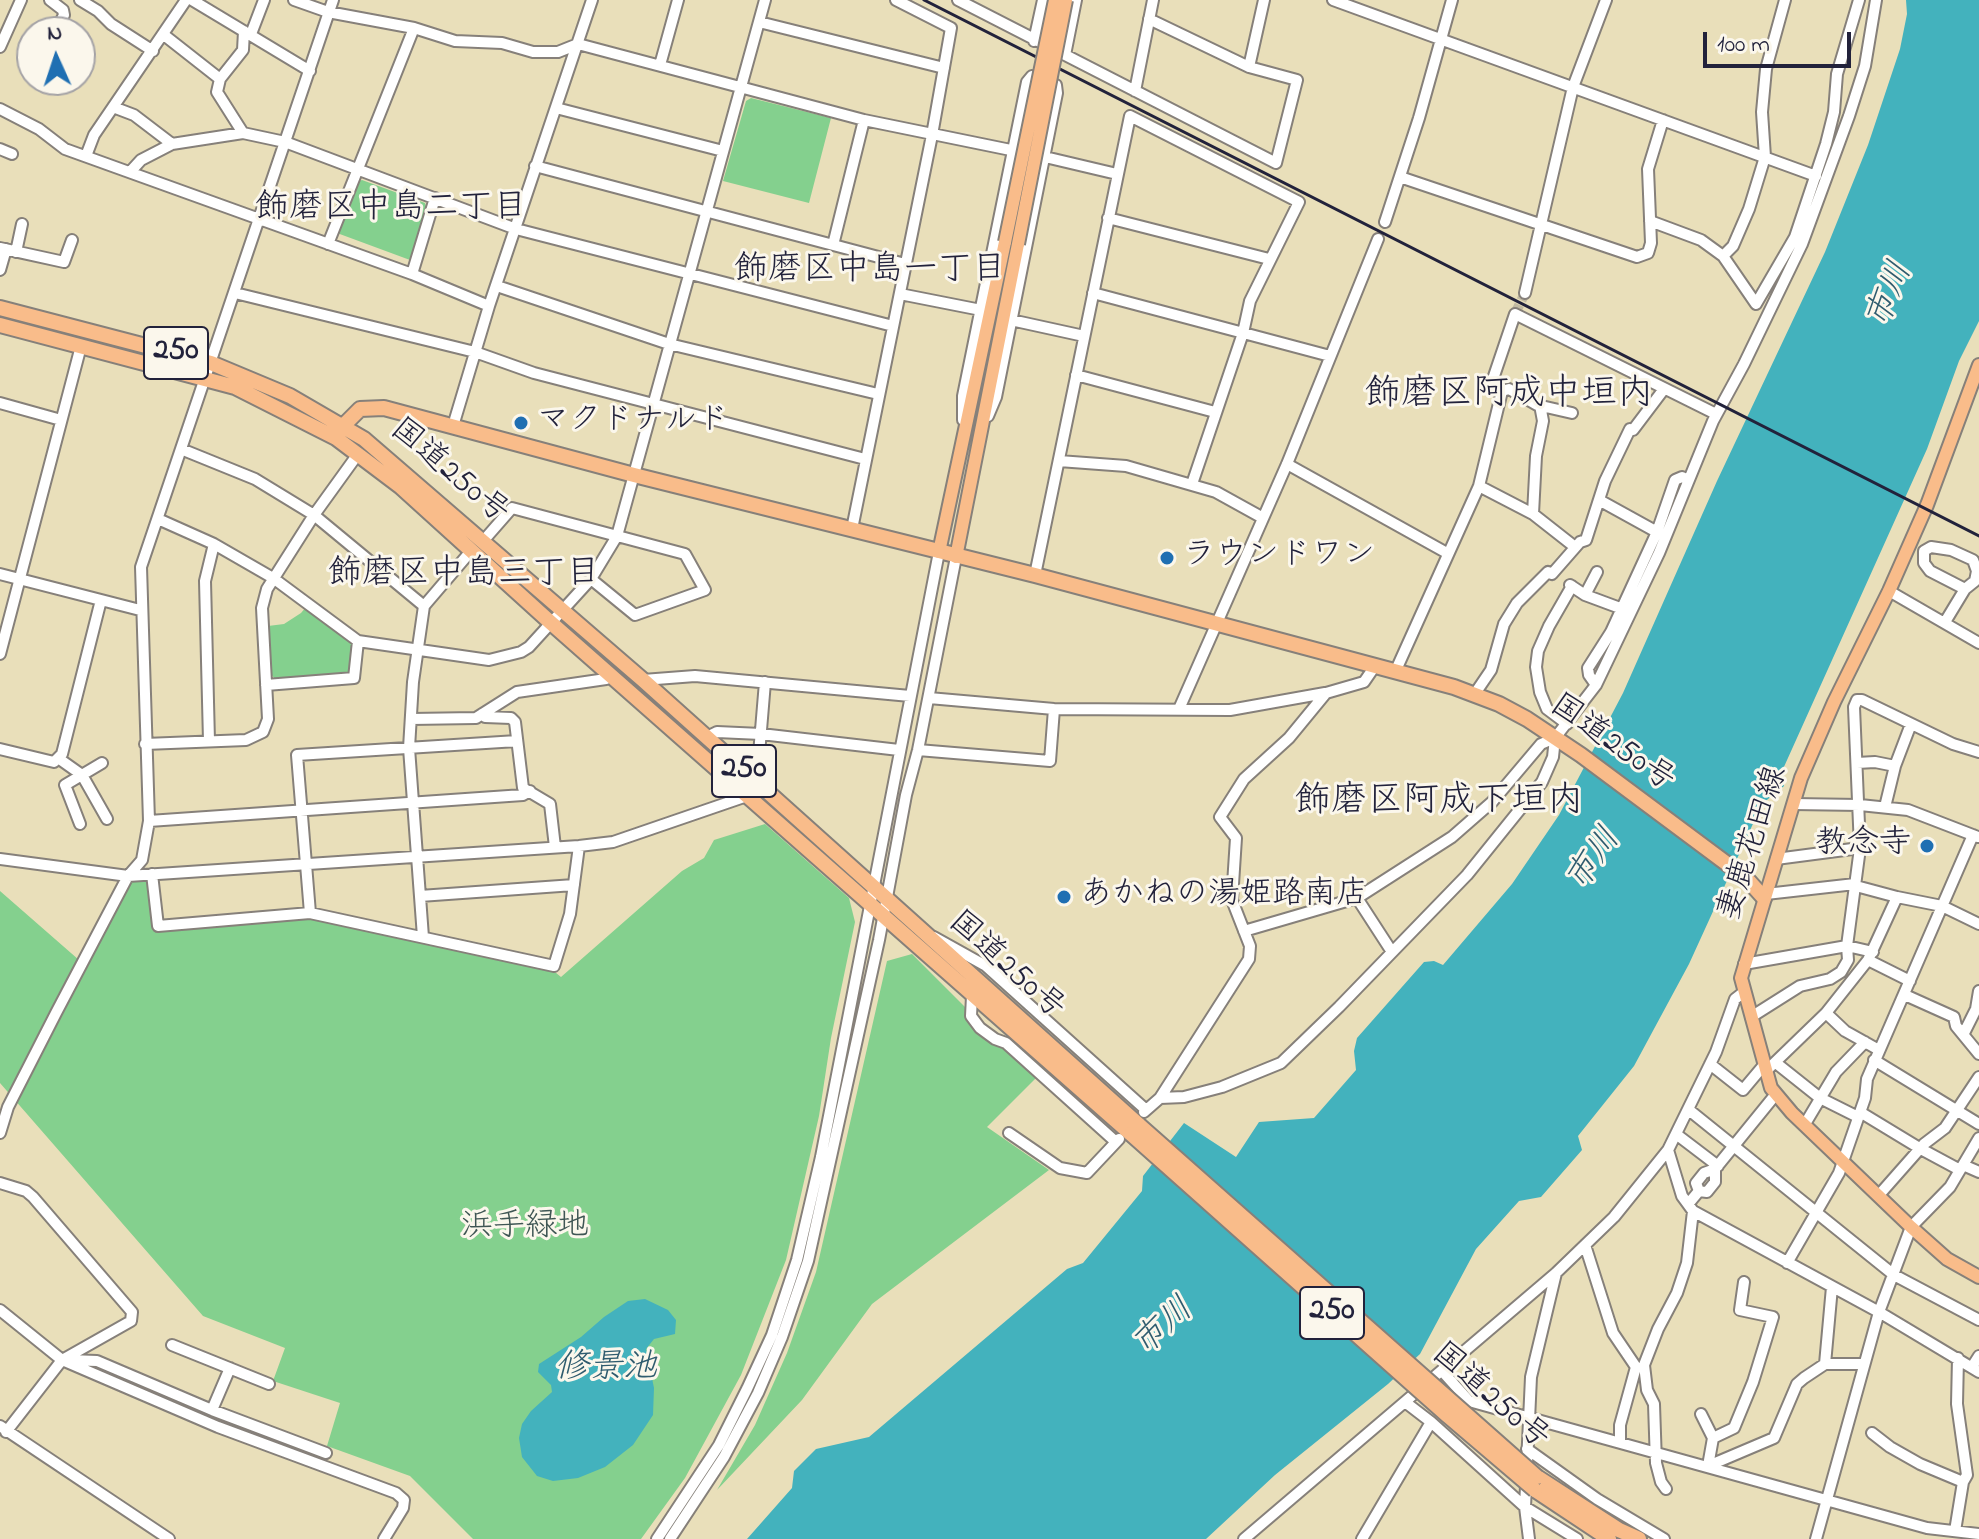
<!DOCTYPE html>
<meta charset="utf-8">
<style>
body{margin:0}
#map{position:relative;width:1979px;height:1539px;overflow:hidden;background:#e9dfba;font-family:"Indie Flower",sans-serif}
canvas{display:block}
.north{position:absolute;left:16px;top:16px;width:80px;height:80px;box-sizing:border-box;background:#fbf7ec;border:2px solid #a4a2a5;border-radius:50%;rotate:357deg;font-size:22px;font-weight:700;line-height:32px;text-align:center;color:#22223b}
.north::after{content:'';display:block;margin:auto;width:28px;height:36px;background:#1f6fb2;clip-path:polygon(50% 0,100% 100%,50% 72%,0 100%)}
.scale{position:absolute;left:1703px;top:32px;width:148px;height:36px;box-sizing:border-box;border:4px solid #22223b;border-top:0;padding-left:10px;font-size:24px;line-height:28px;white-space:nowrap;color:#22223b;-webkit-text-stroke:6px #fbf7ec;paint-order:stroke}
</style>
<div id="map">
<canvas width="1979" height="1539"></canvas>
<div class="north">N</div>
<div class="scale">100 m</div>
</div>
<script>
const ctx = document.querySelector('canvas').getContext('2d');
ctx.lineJoin = 'round';
function paint(path, color) {
  ctx.fillStyle = color;
  ctx.fill(path, 'evenodd');
}
function shape(rows) {
  const path = new Path2D();
  for (const r of rows) {
    path.moveTo(r[0], r[1]);
    for (let i = 2; i < r.length; i += 2) path.lineTo(r[i], r[i + 1]);
  }
  return path;
}
function trace(path, color, width, dash) {
  ctx.strokeStyle = color;
  ctx.lineWidth = width;
  ctx.lineCap = dash ? 'butt' : 'round';
  ctx.setLineDash(dash || []);
  ctx.stroke(path);
}
function label(font, color, halo, rows, align = 'center') {
  ctx.font = font + ' "Indie Flower","Klee One",sans-serif';
  ctx.lineWidth = 6;
  ctx.setLineDash([]);
  ctx.textBaseline = 'middle';
  ctx.strokeStyle = halo;
  ctx.fillStyle = color;
  for (const [text, x, y, turn = 0] of rows) {
    ctx.save();
    ctx.translate(x, y);
    ctx.rotate((+turn || 0) * Math.PI / 180);
    ctx.textAlign = isNaN(turn) ? turn : align;
    if (halo) ctx.strokeText(text, 0, 0);
    ctx.fillText(text, 0, 0);
    ctx.restore();
  }
}
paint(shape([
 [751,98,831,118,809,203,723,181,746,101],
 [362,180,425,203,427,210,410,260,337,233,356,182],
 [306,607,354,643,350,670,347,675,275,679,270,673,268,626,284,624,301,613],
 [765,824,849,898,855,922,831,1038,819,1116,786,1260,741,1375,685,1478,641,1539,473,1539,410,1476,327,1446,340,1403,273,1381,285,1348,203,1316,0,1083,0,891,79,960,58,1001,68,1003,132,879,150,879,157,930,314,918,550,968,561,977,682,871,704,858,714,840],
 [912,954,1036,1078,987,1127,1049,1170,872,1304,802,1400,717,1490,755,1425,787,1353,816,1272,887,961]
]), '#84d08e');
paint(shape([
 [1906,0,1979,0,1979,321,1959,361,1927,449,1783,769,1784,786,1762,804,1689,964,1634,1066,1578,1136,1582,1150,1541,1197,1519,1201,1476,1249,1420,1354,1388,1384,1275,1475,1206,1539,747,1539,792,1488,794,1471,816,1449,869,1437,1067,1269,1083,1263,1142,1191,1143,1176,1184,1123,1236,1157,1259,1122,1314,1118,1356,1070,1354,1051,1357,1038,1424,962,1434,961,1443,965,1512,884,1559,815,1623,693,1717,481,1825,252,1868,145,1900,49,1907,14],
 [645,1299,668,1310,676,1320,675,1334,654,1339,646,1349,654,1388,653,1415,633,1445,605,1467,578,1478,553,1481,537,1476,522,1457,519,1438,522,1424,531,1411,552,1392,551,1385,538,1372,539,1364,581,1337,604,1317,628,1301]
]), '#43b2bd');
trace(shape([
 [1515,314,1525,293]
]), '#c1b9a1', 10, [10, 5]);
const minor = shape([
 [50,0,63,10,64,15,55,32],
 [80,0,98,11,111,24,153,51],
 [192,0,310,71],
 [294,0,328,12,414,28,455,41,502,43,533,52,558,52,578,44,864,120,1045,157,1117,174],
 [958,0,1276,163,1297,80,1249,67,1149,19],
 [1333,0,1816,176],
 [759,22,944,68],
 [251,34,264,0],
 [164,35,220,79],
 [1034,41,1043,0],
 [0,47,21,0],
 [1065,55,1076,0],
 [660,65,678,0],
 [1249,67,1264,0],
 [1135,91,1153,0],
 [113,107,134,115,172,144],
 [556,108,723,151],
 [0,109,39,129,65,149,412,274,489,306],
 [243,133,217,92,220,79,243,50,244,31],
 [0,149,12,154],
 [86,156,94,135,186,0],
 [535,166,905,264],
 [130,172,141,160,172,144,243,133,285,142,516,229,893,326],
 [1400,177,1637,257,1648,253,1651,243,1648,169,1663,120],
 [1108,218,1269,259],
 [1650,221,1701,240,1723,256,1756,304,1795,237],
 [1385,222,1419,118,1452,0],
 [328,244,414,28],
 [1802,244,1795,237,1826,144,1834,112,1837,74,1859,0],
 [833,245,864,120],
 [0,248,64,262,72,240],
 [16,252,22,224],
 [1723,256,1733,246,1749,209,1765,157,1762,112,1766,69,1785,0],
 [0,270,6,249],
 [412,274,435,198],
 [497,286,669,344,878,394],
 [235,293,475,352,534,373,865,459],
 [1093,293,1330,356],
 [1525,293,1573,87,1606,0],
 [900,294,981,310],
 [1011,320,1084,336],
 [1076,375,1215,412],
 [1502,391,1509,389,1537,405,1572,413],
 [0,403,61,420],
 [963,420,963,396,1027,82,1032,76,1056,85,1057,93,996,397,988,416],
 [453,426,489,306,592,0],
 [181,449,255,479,314,515,424,606],
 [1059,461,1126,466,1216,492,1263,518],
 [1287,464,1447,553],
 [1479,486,1533,514,1575,547],
 [1599,500,1657,532,1675,480,1682,477,1688,480],
 [1533,514,1536,456,1543,421,1540,405],
 [158,519,214,544,273,578,358,641,489,660,521,652,529,647,591,579,617,536,765,0],
 [852,529,932,135,951,28,896,0],
 [484,540,512,508,685,554,705,590,635,615,591,579],
 [0,574,140,610],
 [1035,575,1130,116,1299,202,1250,301,1243,333,1192,484],
 [1570,585,1585,595,1620,608],
 [1889,591,1979,643],
 [1585,595,1597,572],
 [1945,622,1965,589,1975,581,1977,571,1973,560,1951,550,1931,547,1924,551,1924,563,1930,571,1965,589],
 [0,654,81,346],
 [1396,670,1479,486,1502,391,1493,379,1515,314,1716,414],
 [643,680,695,676,910,696],
 [266,685,354,678,358,641],
 [1596,685,1589,675,1588,668,1611,632,1657,532],
 [1474,695,1491,670,1504,624,1517,603,1548,572,1552,574,1580,542,1586,540,1605,481,1630,429,1633,430,1664,389],
 [929,698,1054,709,1230,710,1325,693],
 [1179,709,1287,464,1378,239],
 [482,714,485,717,511,718,515,722,523,788,550,804,555,847],
 [411,719,476,718,517,692,606,679,612,675],
 [1567,724,1547,709,1540,692,1536,667,1538,651,1549,626,1572,586],
 [707,737,717,732,761,734,899,750],
 [209,741,205,581,214,544],
 [145,744,246,740,263,732,268,719,262,608,267,589,314,515,358,454],
 [0,749,54,762,62,754,101,600],
 [918,750,1050,761,1054,709],
 [58,758,82,775,107,819],
 [1857,763,1875,762,1895,766],
 [751,777,758,766,765,682],
 [1793,804,1860,805,1908,810,1978,837],
 [1885,807,1895,766,1911,724],
 [149,821,523,795,530,791],
 [80,824,65,785,102,763],
 [0,859,128,876,579,846,613,842,747,796],
 [1776,859,1860,848],
 [152,874,158,926,310,913,554,966,570,914,579,846],
 [1856,886,1897,897,1942,906,1979,924],
 [1766,894,1855,884],
 [420,896,574,885],
 [1357,898,1392,952],
 [310,913,297,755,517,741],
 [1244,931,1357,898,1452,837,1492,802,1541,744,1555,738,1596,685,1659,553,1713,421,1744,364,1802,244,1849,116,1865,66,1876,0],
 [423,937,409,748,413,682,424,606,471,551],
 [934,937,986,966,1145,1109],
 [1868,960,1910,981],
 [1744,964,1847,946,1873,952],
 [1905,995,1954,1017,1956,1026,1979,1054],
 [972,996,971,1016,980,1028,995,1039,1006,1043,1116,1142],
 [1826,1013,1845,1031,1879,1050],
 [1751,1017,1800,986,1830,979,1841,972,1848,960,1847,946,1860,848,1854,707,1857,700,1862,700,1953,744,1979,752],
 [1964,1033,1976,1009,1979,991],
 [1874,1060,1979,1124],
 [1776,1063,1820,1098,1858,1117],
 [1710,1064,1743,1090,1764,1065],
 [1766,1071,1826,1013,1868,960,1897,897],
 [1160,1098,1184,1097,1222,1087,1281,1063,1339,1007,1467,875,1542,782,1553,757,1555,738],
 [1689,1110,1894,1275,1979,1320],
 [1144,1112,1160,1098,1249,959,1250,946,1232,900,1236,838,1220,817,1244,779,1289,738,1326,693,1364,682,1375,666],
 [1860,1112,1921,1149,1960,1170],
 [1805,1124,1836,1072,1865,1042],
 [0,1133,8,1107,56,1013,128,876,142,860,149,821,141,567,333,0],
 [1009,1133,1060,1168,1087,1173,1119,1139],
 [1676,1134,1718,1166],
 [1668,1150,1682,1196,1693,1211,1879,1312,1979,1372],
 [1963,1165,1979,1172],
 [0,1183,26,1191,33,1197,132,1312,131,1321,62,1360,6,1432],
 [1699,1191,1707,1192,1715,1182,1715,1169],
 [1879,1195,1924,1144,1945,1128,1979,1077],
 [1689,1203,1699,1191,1696,1183,1704,1173,1715,1169,1776,1094],
 [1585,1245,1613,1333,1636,1367,1620,1425,1620,1441],
 [1787,1263,1839,1173,1865,1098,1867,1079,1973,835],
 [0,1310,62,1360,218,1427,396,1493,404,1500,403,1508,384,1539],
 [172,1345,269,1384],
 [68,1360,97,1361,212,1410,326,1453],
 [1825,1364,1832,1287],
 [1972,1367,1979,1356],
 [1442,1371,1469,1401,1927,1528,1979,1534],
 [1405,1402,1431,1422,1525,1507,1577,1539],
 [212,1410,230,1368],
 [1701,1414,1713,1438,1708,1466],
 [0,1426,169,1539],
 [1872,1433,1890,1447,1920,1464,1963,1482],
 [1713,1438,1734,1428,1753,1382,1773,1317,1740,1310,1744,1282],
 [1527,1449,1597,1499,1664,1539],
 [1708,1466,1774,1438,1797,1384,1804,1378,1825,1364,1864,1364],
 [1666,1489,1661,1482,1656,1463,1654,1404,1647,1390,1644,1365,1658,1329,1677,1293,1687,1263,1693,1211],
 [1955,1531,1963,1482,1967,1475,1957,1404,1958,1358],
 [657,1539,719,1445,747,1389,772,1335,797,1260,821,1157,939,552],
 [670,1539,724,1457,758,1393,782,1337,808,1261,879,940,906,795,918,750,956,557],
 [1244,1539,1556,1273,1614,1217,1668,1150,1716,1052,1735,999,1744,992],
 [1362,1539,1431,1422],
 [1529,1539,1525,1507,1531,1377,1556,1273],
 [1816,1539,1879,1312,1911,1227,1950,1187,1979,1138]
]);
const major = shape([
 [1979,365,1927,505,1889,591,1834,702,1801,778,1741,978,1771,1088,1792,1113,1911,1227,1947,1259,1979,1277],
 [939,552,1005,242],
 [956,557,1018,244]
]);
const highway = shape([
 [0,308,211,363,290,396,364,439,643,680,1139,1125],
 [0,325,235,387,336,438,401,487,550,622,1131,1134],
 [336,438,343,426,360,409,384,408,634,475,1035,575,1454,687,1499,704,1527,719,1581,755,1746,878,1764,898],
 [1537,1477,1619,1530,1639,1539],
 [1535,1490,1609,1539]
]);
trace(minor, '#86807a', 14);
trace(major, '#86807a', 16);
trace(highway, '#86807a', 18);
trace(minor, '#fff', 10);
trace(major, '#f9bc8a', 12);
trace(highway, '#f9bc8a', 14);
trace(shape([
 [924,0,1979,536]
]), '#22223b', 3);
const majorBridge = shape([
 [1005,242,1055,0],
 [1018,244,1066,0]
]);
const highwayBridge = shape([
 [1139,1125,1537,1477],
 [1131,1134,1448,1416,1535,1490]
]);
trace(majorBridge, '#86807a', 16, []);
trace(highwayBridge, '#86807a', 18, []);
trace(majorBridge, '#f9bc8a', 12);
trace(highwayBridge, '#f9bc8a', 14);
for (const [x, y, r, color] of [
 [521,423,8,"#1f6fb2"],
 [1167,558,8,"#1f6fb2"],
 [1927,846,8,"#1f6fb2"],
 [1064,897,8,"#1f6fb2"]
]) {
  const dot = new Path2D();
  dot.arc(x, y, r, 0, 2 * Math.PI);
  ctx.fillStyle = color;
  ctx.fill(dot);
  trace(dot, '#fbf7ec', 3);
}
for (const [x, y, w] of [
 [176,353,64],
 [744,771,64],
 [1332,1313,64]
]) {
  const box = new Path2D();
  box.roundRect(x - w / 2, y - 26, w, 52, 6);
  ctx.fillStyle = '#fbf7ec';
  ctx.fill(box);
  trace(box, '#22223b', 2);
}
label('bold 30px', '#22223b', null, [
 ["250",176,353],
 ["250",744,771],
 ["250",1332,1313]
]);
label('32px', '#22223b', '#fbf7ec', [
 ["マクドナルド",537,423],
 ["ラウンドワン",1183,558],
 ["教念寺",1911,846,"right"],
 ["あかねの湯姫路南店",1080,897]
], 'left');
label('32px', '#22223b', '#fbf7ec', [
 ["国道250号",448,473,40],
 ["国道250号",1611,745,35],
 ["妻鹿花田線",1755,844,-72],
 ["国道250号",1005,967,42],
 ["国道250号",1489,1398,41]
]);
label('32px', '#3f5654', '#fbf7ec', [
 ["浜手緑地",525,1229]
]);
label('34px', '#22223b', '#fbf7ec', [
 ["飾磨区中島二丁目",391,210],
 ["飾磨区中島一丁目",870,272],
 ["飾磨区中島三丁目",464,576]
]);
label('italic 34px', '#2f5c6f', '#fbf7ec', [
 ["市川",1892,296,-67],
 ["市川",1596,861,-55],
 ["市川",1165,1329,-42],
 ["修景池",606,1370]
]);
label('36px', '#22223b', '#fbf7ec', [
 ["飾磨区阿成中垣内",1509,397],
 ["飾磨区阿成下垣内",1439,804]
]);
</script>
